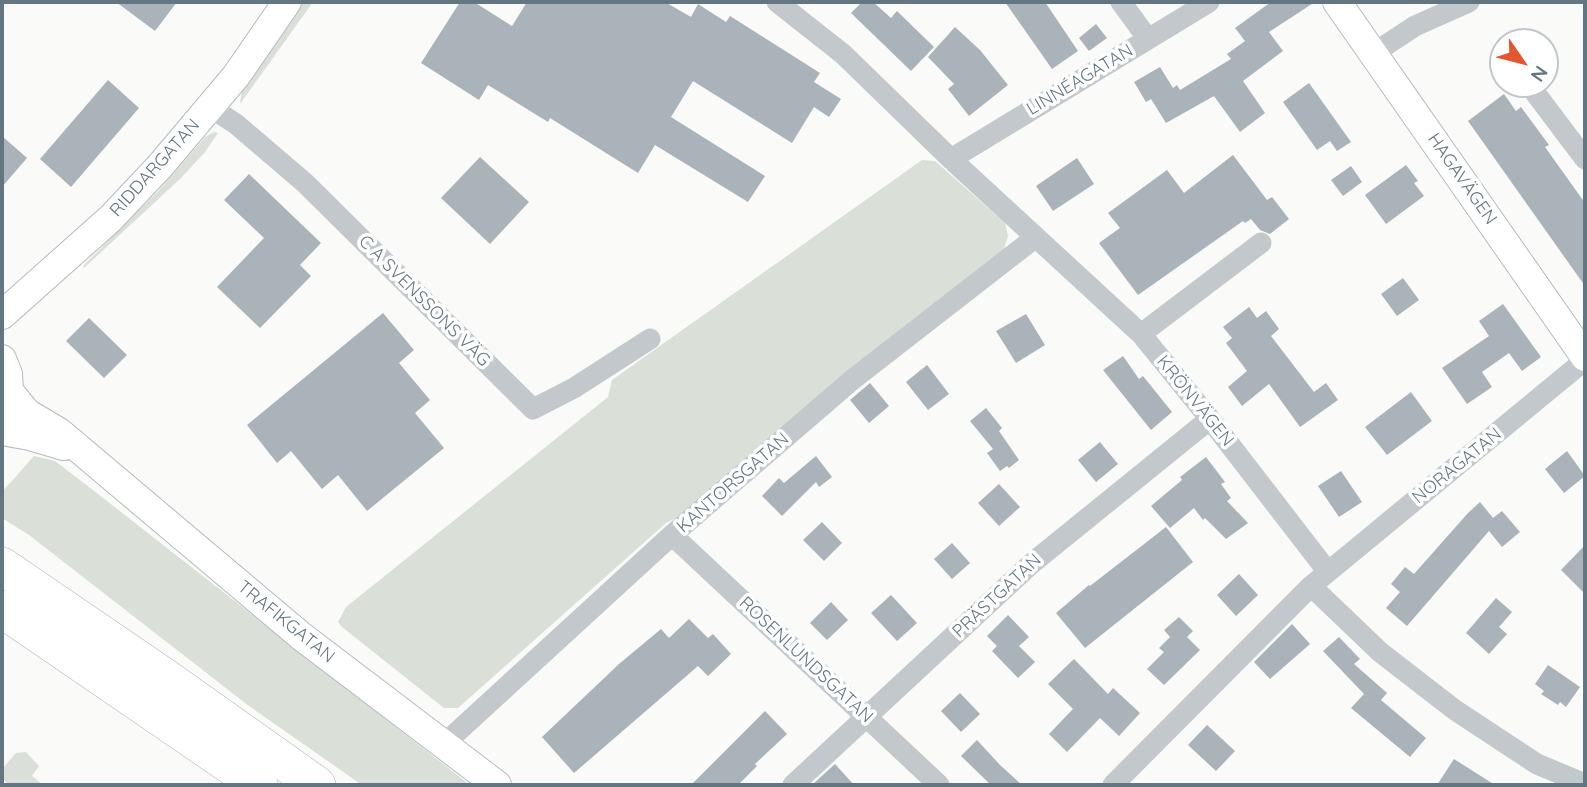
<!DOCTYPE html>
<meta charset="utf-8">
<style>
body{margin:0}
#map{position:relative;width:1587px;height:787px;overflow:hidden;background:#fafaf8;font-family:Quicksand,sans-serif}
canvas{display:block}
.frame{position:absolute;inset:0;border:4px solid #657683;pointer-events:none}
.north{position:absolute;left:1489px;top:28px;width:70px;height:70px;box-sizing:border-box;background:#fff;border:2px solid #c1c8cd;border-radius:50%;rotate:125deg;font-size:19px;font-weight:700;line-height:28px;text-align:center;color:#657683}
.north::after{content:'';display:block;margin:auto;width:24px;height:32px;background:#e4572e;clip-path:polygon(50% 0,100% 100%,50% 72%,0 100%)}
</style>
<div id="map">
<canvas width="1587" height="787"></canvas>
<div class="frame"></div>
<div class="north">N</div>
</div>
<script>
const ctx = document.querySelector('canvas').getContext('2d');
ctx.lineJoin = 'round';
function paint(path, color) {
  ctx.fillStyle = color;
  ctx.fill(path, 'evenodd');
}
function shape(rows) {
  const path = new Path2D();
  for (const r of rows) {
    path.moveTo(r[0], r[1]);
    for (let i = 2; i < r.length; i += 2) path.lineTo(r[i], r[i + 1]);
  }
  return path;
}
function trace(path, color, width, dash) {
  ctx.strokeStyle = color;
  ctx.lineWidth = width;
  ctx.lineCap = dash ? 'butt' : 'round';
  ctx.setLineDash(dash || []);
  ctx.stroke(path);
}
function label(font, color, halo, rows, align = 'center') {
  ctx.font = font + ' Quicksand,sans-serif';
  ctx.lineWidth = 7;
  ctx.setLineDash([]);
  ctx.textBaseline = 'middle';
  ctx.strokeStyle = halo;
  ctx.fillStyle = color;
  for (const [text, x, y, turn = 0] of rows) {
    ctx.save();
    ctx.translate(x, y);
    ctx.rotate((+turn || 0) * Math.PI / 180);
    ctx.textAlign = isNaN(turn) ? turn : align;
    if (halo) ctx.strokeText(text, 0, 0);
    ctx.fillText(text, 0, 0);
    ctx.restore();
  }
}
paint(shape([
 [302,2,313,2,240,104,242,89],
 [214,132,218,133,205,152,181,178,84,268,83,266,159,190,205,137],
 [922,160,935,161,1005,223,1008,236,1003,252,682,515,666,523,458,708,444,708,342,627,338,622,346,607,608,397,612,380],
 [34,456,55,461,89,487,470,785,362,785,249,706,29,535,2,518,2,492],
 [26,752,39,766,32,776,43,785,9,785,2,778,2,769,16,753]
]), '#dadfd7');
paint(shape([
 [116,2,177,2,155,31],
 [460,2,474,2,512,26,527,2,665,2,691,17,698,4,726,22,730,16,820,73,814,82,841,99,829,117,814,107,792,143,693,81,671,117,765,176,748,202,655,145,638,173,550,118,548,122,488,85,479,100,421,63],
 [862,2,873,2,891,18,897,11,934,47,911,71,851,13],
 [1005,2,1045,2,1078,51,1052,69],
 [1271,2,1315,2,1269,32,1283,51,1243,81,1265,113,1240,132,1214,96,1166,123,1151,99,1146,102,1134,82,1160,67,1173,88,1177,85,1180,90,1231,59,1227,54,1245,41,1235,28],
 [1096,24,1107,38,1089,51,1079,38],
 [955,27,980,50,1008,85,969,116,948,89,954,84,928,57],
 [108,80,139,108,71,187,40,159],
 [1309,83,1351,142,1337,151,1330,141,1317,150,1283,102],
 [1504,94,1516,111,1521,107,1549,145,1545,147,1585,203,1585,286,1468,121],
 [2,136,27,158,2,187],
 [1233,155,1267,200,1272,197,1289,219,1270,234,1260,230,1251,219,1245,223,1243,221,1138,295,1099,243,1120,228,1108,213,1167,170,1184,193],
 [480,157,529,202,490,244,441,198],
 [1077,158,1094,184,1053,211,1036,186],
 [1406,165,1418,181,1414,183,1424,196,1386,224,1365,195],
 [1351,166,1362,182,1343,196,1331,180],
 [249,174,321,243,300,265,311,276,260,328,217,287,264,238,224,200],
 [1403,278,1419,300,1397,316,1381,294],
 [1503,304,1541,357,1522,371,1509,353,1482,372,1492,387,1467,404,1442,368,1489,336,1479,321],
 [1249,307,1257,318,1266,311,1279,329,1271,336,1314,392,1326,383,1338,400,1300,427,1269,384,1242,406,1228,387,1247,371,1226,343,1232,338,1223,327],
 [383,313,414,350,399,363,430,400,415,413,444,448,367,511,338,475,322,489,291,451,277,463,247,425],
 [1026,314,1045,345,1016,363,996,331],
 [89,318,127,355,104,378,66,341],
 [1123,356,1139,379,1143,376,1172,412,1151,430,1103,370],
 [927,365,949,394,928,410,906,382],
 [870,383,889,406,869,423,850,400],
 [1411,392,1432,421,1387,455,1365,427],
 [986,408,1002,428,999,431,1019,460,1009,468,1007,466,1000,471,987,453,993,449,970,421],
 [1100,442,1118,464,1096,482,1078,460],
 [1567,451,1585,476,1564,493,1545,469],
 [816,456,832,477,819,487,816,482,782,516,762,496,779,478,784,483],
 [1206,457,1225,482,1221,484,1231,498,1227,501,1248,523,1226,539,1205,518,1203,520,1194,508,1170,528,1151,506,1182,480,1180,477],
 [1341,471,1362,502,1339,517,1318,486],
 [999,484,1020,507,999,526,978,503],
 [1480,502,1493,518,1502,511,1520,532,1502,547,1489,531,1407,626,1386,608,1400,592,1391,584,1405,567,1414,574,1468,513],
 [822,522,842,543,824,561,803,540],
 [1166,527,1193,562,1085,648,1056,613,1089,585,1090,586],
 [952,543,970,563,952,579,934,559],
 [1585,545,1585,594,1561,570],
 [1239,574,1258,595,1236,616,1217,595],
 [891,595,917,623,897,641,871,613],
 [1496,598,1512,612,1499,627,1507,634,1489,654,1466,633],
 [831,602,848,620,827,640,810,623],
 [1008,615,1029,637,1019,646,1035,662,1018,678,992,651,997,646,987,636],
 [1179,617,1193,631,1187,637,1200,650,1164,685,1147,669,1164,652,1159,648,1170,637,1164,630],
 [689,619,708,638,713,634,731,654,708,676,698,666,574,773,542,737,619,664,661,629,669,638],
 [1292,624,1310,644,1270,679,1254,662],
 [1339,637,1360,659,1354,664,1387,693,1381,700,1426,738,1410,757,1351,708,1364,694,1323,651],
 [1074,659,1108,694,1113,688,1140,713,1119,736,1100,718,1067,752,1049,734,1073,709,1048,684],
 [1548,665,1580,687,1566,707,1560,702,1558,705,1541,694,1544,691,1535,684],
 [960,693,980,714,961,732,941,711],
 [765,711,787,734,755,764,757,766,738,785,691,785],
 [1207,725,1235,751,1216,771,1188,745],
 [977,740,1000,765,1022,785,991,785,961,756],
 [1454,759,1495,785,1437,785],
 [835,764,854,785,812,785]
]), '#aab3b9');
const secondary = shape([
 [1337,2,1585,357],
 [2,315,111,218,160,166,236,76,287,2],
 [2,359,8,374,9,391,5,407],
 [9,391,27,413,59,432,301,636,497,785],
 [2,431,30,436,64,446]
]);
const highway = shape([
 [2,566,166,678,317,785],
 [2,609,259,785]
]);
trace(secondary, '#b3babf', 30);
trace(highway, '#b4b9bd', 38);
trace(shape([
 [777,2,843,54,951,159,1141,334,1210,419,1328,572,1311,586,1380,652,1455,710,1537,764,1585,784],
 [1121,2,1148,39],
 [1374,53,1415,26,1469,2],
 [1533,90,1585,159],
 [210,107,236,124,305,183,533,409,574,388,650,339],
 [951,159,1209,2],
 [1141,334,1261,243],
 [672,535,939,785],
 [1328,572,1585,360],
 [444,744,672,535,852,380,1036,237],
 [793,785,1031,564,1210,419],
 [1113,785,1311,586]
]), '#c3c8cc', 21);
trace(secondary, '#fff', 28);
trace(highway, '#fff', 37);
label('18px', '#657683', '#fff', [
 ["LINNÉAGATAN",1080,80,-31],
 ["RIDDARGATAN",155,168,-48],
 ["HAGAVÄGEN",1462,179,55],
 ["C A SVENSSONS VÄG",424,301,45],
 ["KRÖNVÄGEN",1195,401,51],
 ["NORAGATAN",1457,466,-39],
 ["KANTORSGATAN",733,483,-41],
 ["PRÄSTGATAN",997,596,-43],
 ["TRAFIKGATAN",286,622,39],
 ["ROSENLUNDSGATAN",806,660,43]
]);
</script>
